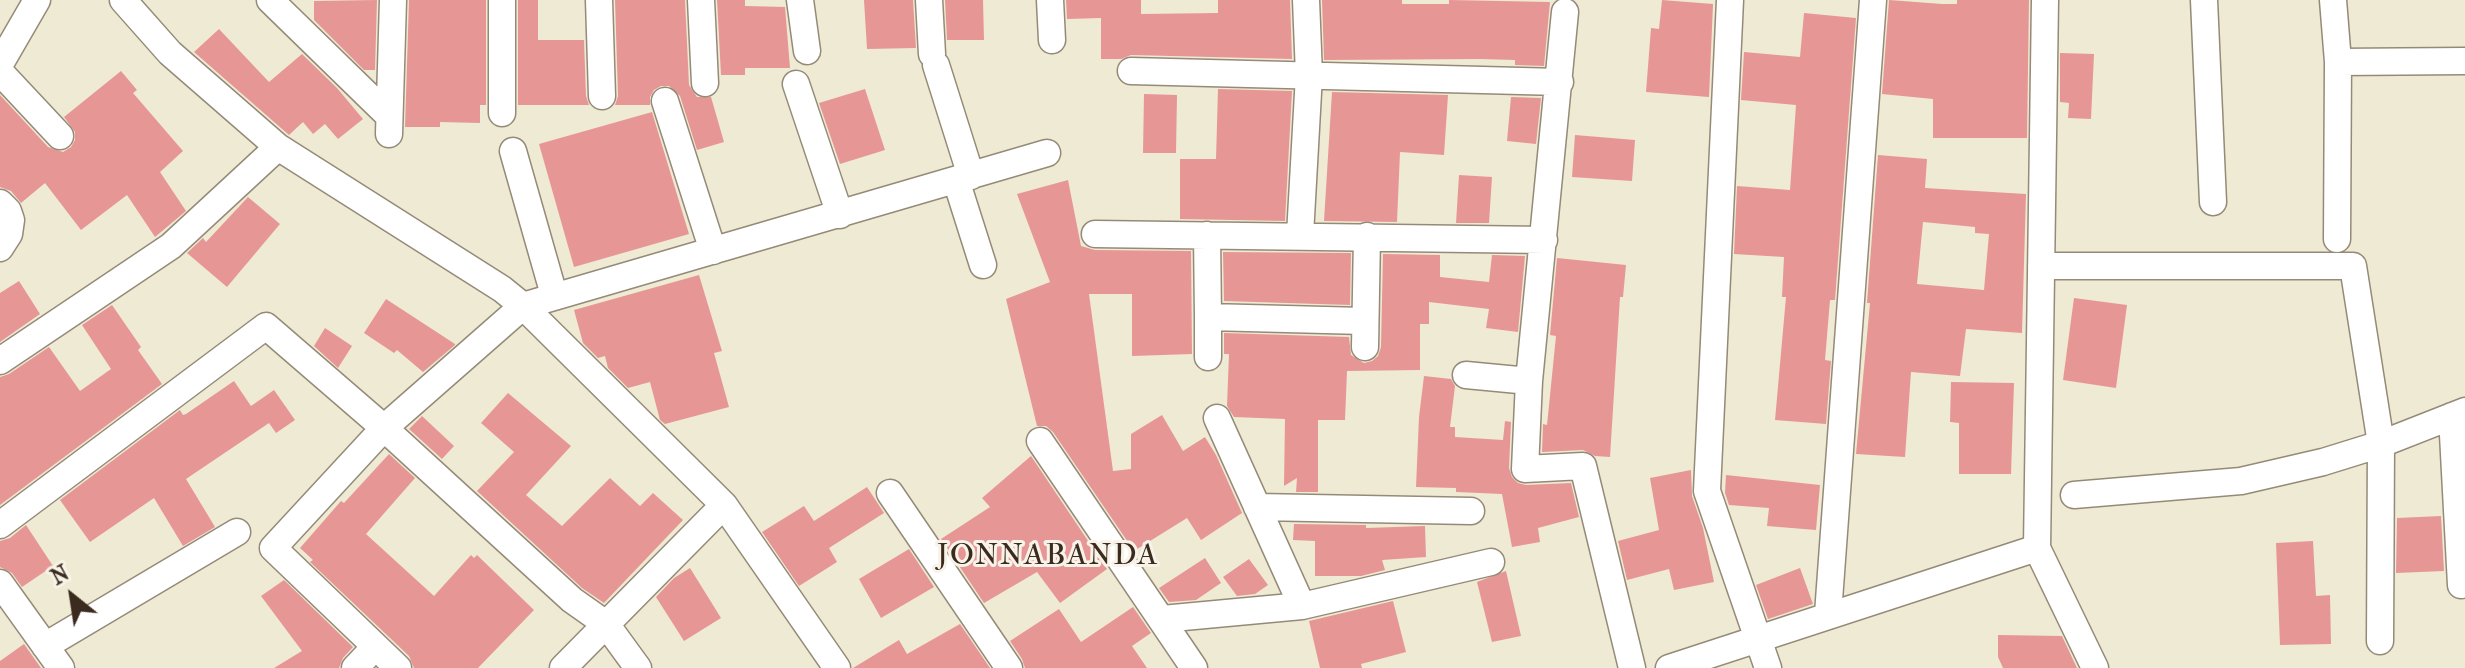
<!DOCTYPE html>
<style>
body{margin:0}
#map{position:relative;width:2465px;height:668px;overflow:hidden;background:#efead3;font-family:"IM FELL French Canon",serif}
canvas{display:block}
.north{position:absolute;left:32px;top:556px;width:80px;height:80px;-webkit-text-stroke:6px #f7f3e8;paint-order:stroke;rotate:330deg;font-size:22px;font-weight:700;line-height:32px;text-align:center;color:#3b2a1e}
.north::after{content:'';display:block;margin:auto;width:28px;height:36px;background:#3b2a1e;clip-path:polygon(50% 0,100% 100%,50% 72%,0 100%)}
</style>
<div id="map">
<canvas width="2465" height="668"></canvas>
<div class="north">N</div>
</div>
<script>
const ctx = document.querySelector('canvas').getContext('2d');
ctx.lineJoin = 'round';
function paint(path, color) {
  ctx.fillStyle = color;
  ctx.fill(path, 'evenodd');
}
function shape(rows) {
  const path = new Path2D();
  for (const r of rows) {
    path.moveTo(r[0], r[1]);
    for (let i = 2; i < r.length; i += 2) path.lineTo(r[i], r[i + 1]);
  }
  return path;
}
function trace(path, color, width, dash) {
  ctx.strokeStyle = color;
  ctx.lineWidth = width;
  ctx.lineCap = dash ? 'butt' : 'round';
  ctx.setLineDash(dash || []);
  ctx.stroke(path);
}
function label(font, color, halo, rows, align = 'center') {
  ctx.font = font + ' "IM FELL French Canon",serif';
  ctx.lineWidth = 6;
  ctx.setLineDash([]);
  ctx.textBaseline = 'middle';
  ctx.strokeStyle = halo;
  ctx.fillStyle = color;
  for (const [text, x, y, turn = 0] of rows) {
    ctx.save();
    ctx.translate(x, y);
    ctx.rotate((+turn || 0) * Math.PI / 180);
    ctx.textAlign = isNaN(turn) ? turn : align;
    if (halo) ctx.strokeText(text, 0, 0);
    ctx.fillText(text, 0, 0);
    ctx.restore();
  }
}
paint(shape([
 [377,0,375,70,364,70,314,20,314,1],
 [409,0,486,0,486,105,480,105,480,123,440,122,440,127,405,127],
 [518,0,538,0,538,40,584,40,586,96,589,105,518,105],
 [615,0,685,0,689,85,697,97,711,97,724,142,697,150,680,96,669,86,661,86,654,90,650,97,650,105,615,105,618,96],
 [717,0,745,0,745,6,785,7,790,68,745,68,745,75,721,75],
 [864,0,913,0,916,48,867,49],
 [945,0,983,0,984,40,947,40],
 [1066,0,1141,0,1141,14,1218,13,1218,0,1290,0,1292,59,1131,55,1121,59,1101,59,1101,18,1067,19],
 [1322,0,1402,0,1402,4,1449,4,1449,0,1550,2,1544,66,1515,65,1515,60,1480,59,1324,60],
 [1662,0,1713,4,1709,97,1646,92,1651,28,1659,29],
 [1889,0,1942,4,1957,4,1957,0,2029,0,2027,138,1933,138,1933,99,1882,94],
 [1804,13,1856,18,1835,300,1830,300,1825,360,1831,361,1826,424,1775,420,1786,297,1782,297,1784,257,1734,254,1737,186,1790,190,1796,105,1741,100,1744,52,1800,57],
 [219,29,269,82,302,54,337,88,363,119,338,139,325,124,313,134,303,122,289,135,194,52],
 [2060,53,2094,54,2091,119,2068,118,2069,103,2060,102],
 [121,71,137,90,133,93,183,151,160,172,186,211,155,237,127,195,81,230,45,183,21,203,11,191,0,187,0,95,48,147,63,152,71,147,75,140,75,132,64,117],
 [865,89,885,150,840,164,819,103],
 [1218,89,1292,91,1285,221,1180,219,1180,159,1216,159],
 [1332,92,1448,95,1444,155,1400,152,1397,222,1324,221],
 [1144,94,1177,95,1176,153,1143,153],
 [1511,97,1541,98,1536,144,1507,141],
 [652,112,689,234,574,267,539,144],
 [1575,135,1635,140,1632,181,1572,177],
 [1878,155,1927,159,1925,188,2026,194,2022,333,1966,329,1960,376,1911,372,1905,457,1856,454,1870,303,1867,303],
 [1923,222,1975,227,1975,233,1989,234,1984,290,1917,284],
 [1459,175,1492,177,1489,223,1456,223],
 [1068,180,1081,246,1095,250,1191,251,1192,354,1132,356,1132,294,1089,294,1113,471,1131,469,1131,434,1162,415,1183,451,1205,437,1216,455,1242,513,1201,540,1187,518,1134,551,1053,432,1046,426,1037,426,1006,299,1050,282,1017,194],
 [248,197,280,224,227,287,187,253,203,238,206,242],
 [1223,252,1351,253,1350,305,1224,301],
 [1383,254,1440,255,1440,277,1489,282,1492,255,1525,256,1518,332,1486,328,1489,309,1429,302,1429,324,1420,324,1420,370,1347,371,1345,420,1318,420,1318,492,1296,492,1297,478,1284,486,1285,419,1234,417,1227,406,1229,354,1224,354,1224,333,1349,337,1351,355,1364,363,1372,361,1378,356,1381,347],
 [1557,258,1626,265,1623,297,1620,297,1610,457,1595,456,1583,450,1542,452,1543,424,1547,425,1556,336,1550,335],
 [699,275,722,351,714,353,729,407,665,424,660,420,650,382,628,388,608,368,605,356,598,358,583,343,574,310],
 [19,281,40,314,0,342,0,293],
 [2074,298,2127,305,2116,388,2063,380],
 [386,299,455,344,455,345,423,372,397,350,394,353,364,333],
 [112,305,141,347,138,350,162,384,0,505,0,377,9,374,49,347,80,391,111,369,82,325],
 [325,328,352,346,338,368,314,346],
 [1424,376,1451,379,1455,386,1450,427,1455,427,1455,437,1503,440,1505,421,1511,422,1509,468,1512,477,1518,483,1526,485,1571,483,1579,517,1538,528,1540,542,1512,547,1502,494,1456,492,1456,488,1416,487,1419,417],
 [234,381,251,406,274,390,295,420,276,433,269,423,186,479,215,527,183,546,154,498,90,542,60,500,180,410,183,415,186,414],
 [1951,382,2014,383,2011,474,1959,474,1959,423,1950,422],
 [508,393,571,446,526,495,562,526,610,478,640,506,653,493,683,520,604,603,582,588,477,491,514,452,481,423],
 [422,416,454,446,442,459,409,429],
 [389,454,415,478,366,534,434,596,471,555,474,558,477,555,534,610,478,668,414,668,409,656,310,562,313,560,300,548,341,501,344,503],
 [1031,456,1107,569,1060,603,1037,572,984,603,941,539,990,507,982,498],
 [1691,470,1692,496,1703,528,1714,582,1674,590,1669,569,1627,580,1618,541,1659,530,1650,478],
 [1726,475,1820,485,1816,530,1767,526,1769,508,1729,505,1725,493],
 [867,487,884,513,829,548,837,562,799,586,762,532,804,506,814,521],
 [2441,516,2444,571,2396,573,2397,518],
 [1294,524,1366,525,1366,528,1425,526,1426,557,1382,560,1385,570,1361,576,1315,576,1315,541,1293,540],
 [26,525,53,566,22,587,12,573,0,567,0,541,10,538],
 [2313,541,2316,596,2330,595,2331,644,2280,645,2276,543],
 [909,549,934,587,881,618,859,579],
 [1205,558,1221,583,1196,600,1169,602,1159,588],
 [1249,559,1268,585,1255,594,1237,596,1223,577],
 [690,568,721,618,684,641,656,597,674,578],
 [1800,568,1813,604,1768,619,1756,585],
 [1506,571,1521,636,1492,642,1477,582],
 [284,580,353,647,343,658,339,668,274,668,302,651,261,596],
 [1393,601,1406,652,1361,664,1362,668,1320,668,1309,621],
 [1133,607,1151,633,1132,646,1147,668,1025,668,1022,659,1010,641,1059,609,1081,642],
 [960,624,990,668,853,668,899,640,907,654],
 [1998,635,2062,636,2077,668,2003,668,1998,657],
 [24,644,41,668,0,668,0,661]
]), '#e79696');
const minor = shape([
 [123,0,170,53,278,147,502,289,523,306,724,505,837,668],
 [270,0,388,115],
 [599,0,602,96],
 [701,0,705,83],
 [800,0,807,51],
 [929,0,932,54],
 [1050,0,1052,40],
 [1730,0,1707,491,1768,668],
 [2045,0,2037,548,2095,668],
 [2204,0,2213,202],
 [2333,0,2338,62],
 [1565,12,1529,381,1525,469,1583,466,1632,668],
 [0,64,37,0],
 [936,65,971,176],
 [1131,71,1560,82],
 [0,72,60,136],
 [796,84,840,215],
 [665,101,713,251],
 [502,113,502,0],
 [389,134,393,0],
 [513,151,554,295],
 [956,180,983,265],
 [0,203,8,211,11,220,9,234,0,248],
 [1095,234,1544,240],
 [1207,235,1208,317,1364,321],
 [1300,235,1309,75,1306,0],
 [2337,239,2338,62,2465,61],
 [2041,266,2353,266,2381,444,2380,641],
 [1208,317,1208,357],
 [1365,347,1367,236],
 [0,361,171,246,278,147],
 [1466,375,1529,381],
 [2452,416,2461,585],
 [1217,418,1302,606],
 [1040,441,1194,668],
 [890,493,1009,668],
 [2074,495,2241,481,2323,462,2381,444,2465,411],
 [1257,507,1471,511],
 [0,525,266,326,384,428,572,600,606,624,638,668],
 [0,583,61,668],
 [1828,614,1873,0],
 [1162,619,1302,606,1491,562],
 [45,646,237,532],
 [355,668,375,647],
 [398,668,273,548,384,428,523,306,1047,153],
 [563,668,724,505],
 [1669,668,2037,548]
]);
trace(minor, '#958a78', 29);
trace(minor, '#fff', 26);
ctx.letterSpacing = '2px';
label('30px', '#3b2a1e', '#f7f3e8', [
 ["JONNABANDA",1048,557]
]);
ctx.letterSpacing = '0px';
</script>
